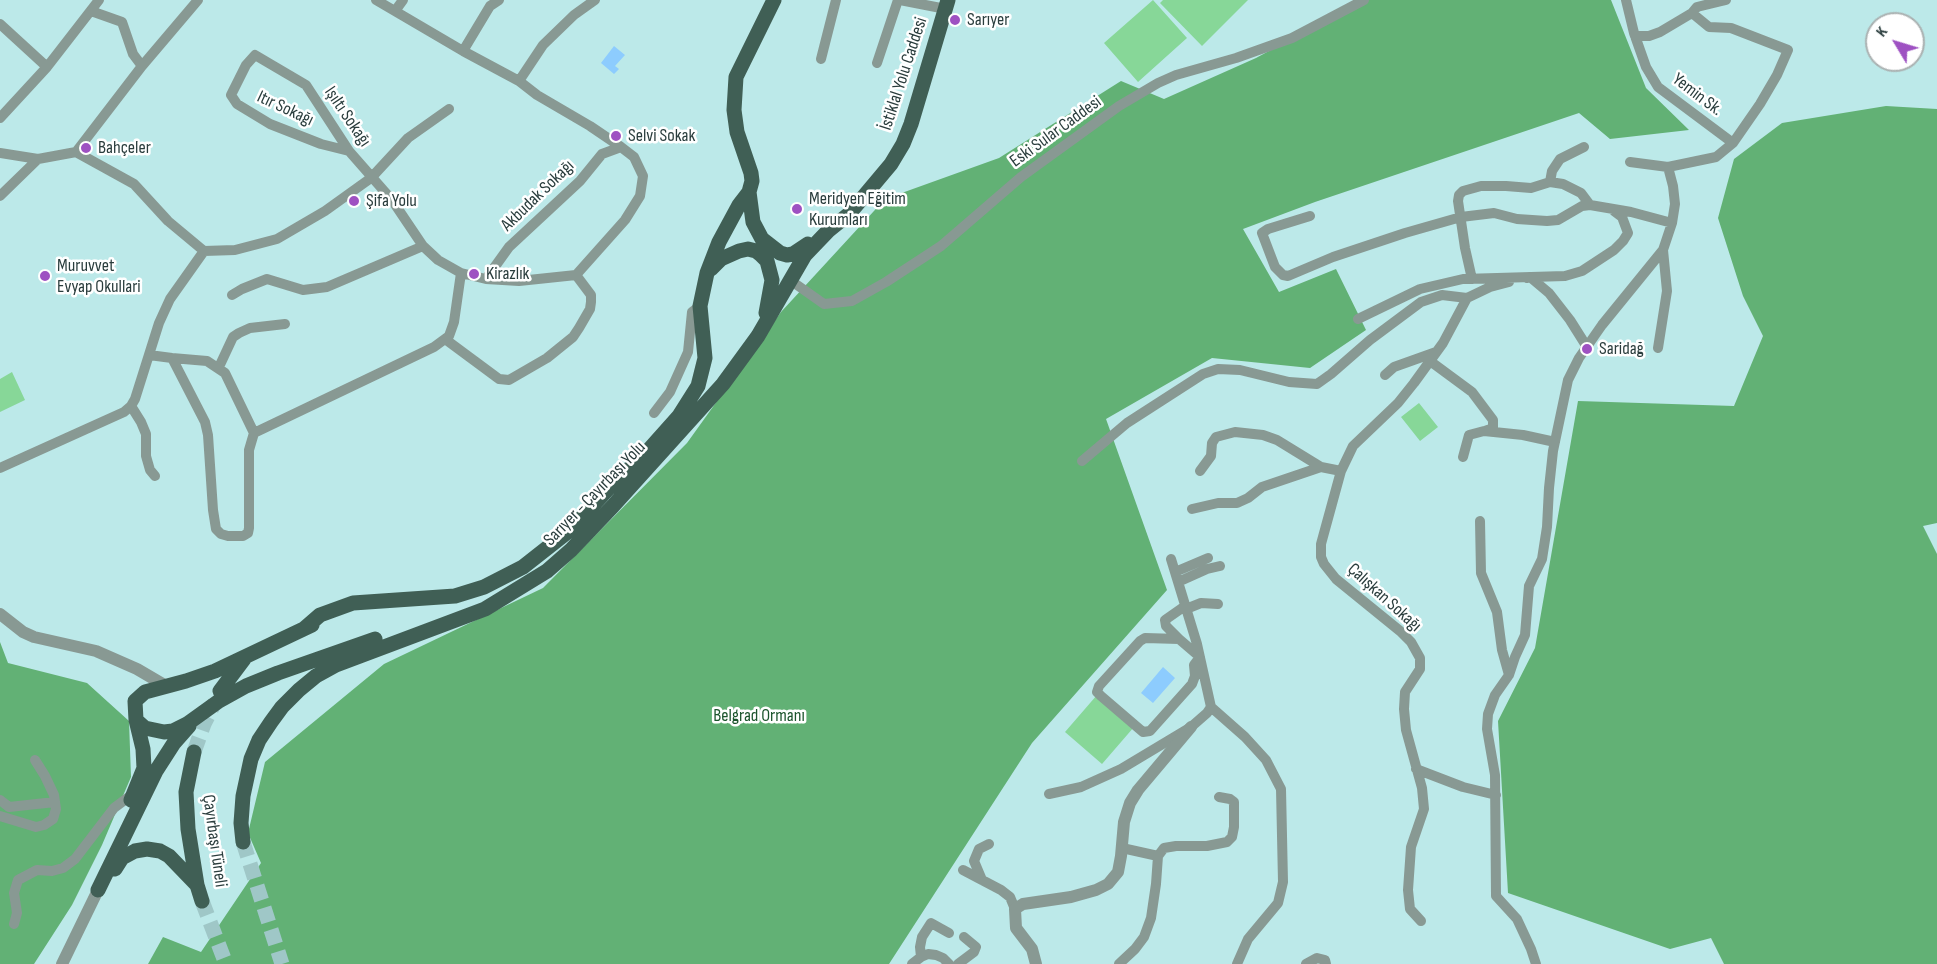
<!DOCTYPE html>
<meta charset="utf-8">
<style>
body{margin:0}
#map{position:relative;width:1937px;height:964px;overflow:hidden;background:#bce9e9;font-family:"Sofia Sans Condensed",sans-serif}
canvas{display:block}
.north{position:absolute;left:1865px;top:12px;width:60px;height:60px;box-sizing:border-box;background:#fff;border:2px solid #aab1b1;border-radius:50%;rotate:308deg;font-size:16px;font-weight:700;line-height:24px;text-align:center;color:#2a3d3d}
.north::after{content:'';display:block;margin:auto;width:21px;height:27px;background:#9e51c2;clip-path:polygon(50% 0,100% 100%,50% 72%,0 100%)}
</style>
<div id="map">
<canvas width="1937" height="964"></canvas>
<div class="north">K</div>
</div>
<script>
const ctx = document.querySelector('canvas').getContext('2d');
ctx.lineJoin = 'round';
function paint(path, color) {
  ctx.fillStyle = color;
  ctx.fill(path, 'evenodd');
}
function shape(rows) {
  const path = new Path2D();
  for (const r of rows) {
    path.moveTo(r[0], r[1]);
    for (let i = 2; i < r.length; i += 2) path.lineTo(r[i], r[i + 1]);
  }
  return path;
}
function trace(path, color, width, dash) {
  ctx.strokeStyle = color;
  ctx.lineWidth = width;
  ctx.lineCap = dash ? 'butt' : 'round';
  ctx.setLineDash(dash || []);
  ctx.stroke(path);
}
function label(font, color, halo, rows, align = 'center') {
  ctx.font = font + ' "Sofia Sans Condensed",sans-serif';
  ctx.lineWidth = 5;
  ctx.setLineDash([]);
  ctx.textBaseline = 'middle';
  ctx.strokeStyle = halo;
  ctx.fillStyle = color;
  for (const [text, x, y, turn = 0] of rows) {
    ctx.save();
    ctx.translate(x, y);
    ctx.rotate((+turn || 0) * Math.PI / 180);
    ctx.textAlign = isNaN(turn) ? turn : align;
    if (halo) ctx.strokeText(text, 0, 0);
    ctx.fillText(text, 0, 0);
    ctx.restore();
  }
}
paint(shape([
 [1153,0,1187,38,1138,82,1104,43],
 [1163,0,1248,0,1202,46,1160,3],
 [12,372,25,400,0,412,0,379],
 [1419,403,1438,427,1420,441,1401,417],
 [1097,695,1134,727,1102,764,1065,732]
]), '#87d798');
paint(shape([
 [1363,0,1611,0,1646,88,1689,130,1610,139,1579,113,1315,202,1243,229,1279,292,1336,269,1366,330,1310,368,1212,358,1106,419,1167,590,1032,743,889,964,148,964,163,937,201,952,261,863,248,833,265,762,384,664,543,588,687,443,781,312,885,199,999,158,1121,81,1164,99,1256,58],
 [1886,106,1937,109,1937,523,1923,526,1937,554,1937,964,1724,964,1711,938,1670,949,1508,893,1498,721,1535,648,1578,401,1734,406,1763,336,1743,296,1718,218,1734,159,1782,123],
 [0,642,8,663,87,683,129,721,131,777,102,845,72,905,34,964,0,964]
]), '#62b175');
paint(shape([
 [614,46,625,55,615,66,619,69,614,74,601,63],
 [1163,667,1175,678,1153,703,1141,693]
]), '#8dccfe');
trace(shape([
 [194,752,204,724,215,702],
 [243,842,282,964],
 [202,901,226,964]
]), '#9fc7c7', 15, [15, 8]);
trace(shape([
 [376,0,463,51,519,81],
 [900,0,946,9],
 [1626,0,1634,33,1646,67,1658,87,1733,143],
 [91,11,122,22,133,54,142,66],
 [395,11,403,0],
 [0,24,47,67],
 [1635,36,1649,36,1660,32,1692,13,1697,7,1726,0],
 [463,51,490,6,499,0],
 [821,59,836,0],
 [877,63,898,0],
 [0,118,47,67,99,0],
 [349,151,321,144,270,124,237,104,231,95,246,65,255,55,306,85,349,151,392,200,423,246,438,260,461,273,486,279,519,281,576,275,625,220,640,196,643,176,634,157,621,147,590,126,537,95,519,81,543,45,574,15,595,0],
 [76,152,142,66,198,0],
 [0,153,38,159,76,152,134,184,168,221,204,251,235,250,277,239,325,211,371,178,408,138,449,109],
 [1630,162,1668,167],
 [1550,182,1552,171,1560,159,1584,147],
 [0,196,38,159],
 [1310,216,1268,229,1262,233,1275,267,1283,275,1288,276,1333,257,1405,233,1461,217,1494,213,1517,219,1547,221,1558,220,1582,206,1590,205,1631,212,1672,223],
 [1527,278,1530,277,1549,293,1570,320,1587,347],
 [486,279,509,247,580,181,602,154,621,147],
 [1472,279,1465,248,1458,201,1459,195,1463,191,1481,186,1506,186,1531,188,1550,182,1563,184,1581,193,1590,205],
 [790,280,824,304,852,301,886,282,941,246,1021,177,1119,106,1158,83,1176,75,1236,58,1292,38,1364,0],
 [232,295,242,289,267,279,303,290,327,287,423,246],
 [1467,298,1490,287,1509,282],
 [1358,319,1420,289,1463,279,1565,276,1582,271,1614,250,1623,241,1628,233,1622,217,1614,211],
 [445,339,499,379,509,380,547,358,573,337,579,328,590,309,591,302,591,295,576,275],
 [1658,348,1667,291,1663,250],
 [149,355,172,358,207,361,225,373,254,433,249,450,249,528,248,533,243,536,228,536,221,534,216,529,213,510,208,435,205,422,172,358],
 [1430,361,1472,392,1493,420,1493,428,1485,431],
 [219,367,233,337,239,333,250,328,285,324],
 [1385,375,1394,367,1436,352],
 [131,406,141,422,146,434,146,456,150,470,155,476],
 [654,413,670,392,688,352,692,312,700,306],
 [254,433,434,347,449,336,454,322,461,273],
 [1463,457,1469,435,1484,431,1523,435,1555,442],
 [1082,461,1127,423,1203,374,1218,369,1240,370,1289,382,1317,384,1331,374,1370,340,1421,302,1442,295,1467,298],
 [0,468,124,412,131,406,135,399,159,323,170,299,204,251],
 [1200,471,1211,456,1212,443,1216,437,1235,432,1263,435,1277,440,1321,467],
 [1192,509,1218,503,1237,503,1248,498,1262,487,1321,467,1341,471],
 [1480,521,1481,573,1497,612,1502,650,1509,675],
 [1175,572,1208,558],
 [1178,582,1207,569,1220,566],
 [1186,609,1201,603,1218,604],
 [1179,639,1145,638,1140,641,1099,686,1097,692,1101,696,1143,732,1150,731,1192,684,1195,676,1194,665,1200,657,1179,639,1166,626,1165,620,1185,606],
 [1211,707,1245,737,1266,760,1281,789,1283,882,1278,903,1248,939,1237,964],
 [1416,769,1463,787,1496,795],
 [1049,794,1081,787,1121,769,1191,727,1207,713,1211,707,1197,644,1171,559],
 [0,800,9,807,55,802],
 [0,816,36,827,44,825,53,819,56,809,54,795,45,776,35,760],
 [1122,848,1158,856],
 [963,870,1001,890,1010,897,1015,909],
 [982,880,974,861,979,849,989,844],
 [1421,921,1410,909,1408,890,1411,847,1424,809,1422,788,1406,730,1404,709,1405,692,1420,669,1420,658,1411,642,1400,631,1336,579,1324,564,1321,557,1321,544,1341,471,1353,446,1398,403,1414,383,1443,343,1467,298],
 [14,924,17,913,14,893,18,880,37,870,52,871,63,868,75,859,114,808,134,793],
 [921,957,920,947,922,937,931,923,949,933],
 [912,964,921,957,928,954,936,955,943,958,949,964],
 [958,964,974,952,976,947,964,937],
 [1119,964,1135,949,1144,937,1151,918,1156,884,1158,856,1164,848,1176,846,1207,846,1227,842,1232,837,1234,827,1234,802,1230,799,1219,797],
 [1306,964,1317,958,1325,960,1326,964],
 [1536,964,1531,949,1517,919,1496,896,1495,775,1487,729,1488,714,1495,695,1509,675,1515,657,1525,635,1529,586,1542,559,1547,527,1549,488,1553,451,1568,380,1579,358,1602,325,1663,250,1672,223,1675,204,1673,186,1668,167,1716,157,1733,143,1760,104,1777,75,1788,50,1731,28,1709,27,1692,13]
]), '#889993', 10);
trace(shape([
 [0,614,23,632,34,637,96,651,137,669,166,686],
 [62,964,98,890],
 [1036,964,1032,949,1016,928,1015,909,1023,904,1071,897,1096,890,1108,884,1118,872,1121,856,1124,822,1130,803,1138,790,1191,727]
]), '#889993', 12);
trace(shape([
 [749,192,753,222,762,239,780,253,787,255,793,254,808,244],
 [711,269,721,259,739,251,748,249,756,251,761,255,767,261,772,280,766,313],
 [312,625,215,671,186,681,145,692,135,701,136,720,145,728,164,732,173,731,187,724,219,701,246,686,278,673,375,639],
 [305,628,320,615,353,603,455,596,484,587,523,567,570,530,609,488,646,453,679,416,698,386,705,358,700,306,707,273,719,242,739,205,749,192,752,181,751,173,737,132,734,110,736,77,774,0],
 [220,691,244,659],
 [194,752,186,792,188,829,197,885,202,901],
 [131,800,144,768,143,749,136,720],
 [243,842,241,823,243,796,251,759,259,740,271,722,282,707,299,690,316,676,336,665,485,609,547,571,571,550,613,506,723,384,758,336,805,255,828,231,849,214,891,164,903,144,911,124,948,0],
 [115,869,122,858,135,851,147,849,160,851,169,856,197,885],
 [98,890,156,771,174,743,189,726]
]), '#405f55', 15);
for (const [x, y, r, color] of [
 [955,20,6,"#9e51c2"],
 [616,136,6,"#9e51c2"],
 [86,148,6,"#9e51c2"],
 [354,201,6,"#9e51c2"],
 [797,209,6,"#9e51c2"],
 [474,274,6,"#9e51c2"],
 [45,276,6,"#9e51c2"],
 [1587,349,6,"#9e51c2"]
]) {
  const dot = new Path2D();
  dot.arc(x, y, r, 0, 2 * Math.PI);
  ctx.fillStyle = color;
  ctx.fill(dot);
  trace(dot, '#fff', 2);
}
label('18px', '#2a3d3d', '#fff', [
 ["Sarıyer",967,20],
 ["Selvi Sokak",628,136],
 ["Bahçeler",98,148],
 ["Meridyen Eğitim",809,199],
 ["Kurumları",809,220],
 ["Şifa Yolu",366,201],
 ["Muruvvet",57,266],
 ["Evyap Okullari",57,287],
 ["Kirazlık",486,274],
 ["Saridağ",1599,349]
], 'left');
label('18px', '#2a3d3d', '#fff', [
 ["İstiklal Yolu Caddesi",904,74,-72],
 ["Yemin Sk.",1697,95,37],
 ["Itır Sokağı",285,109,25],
 ["Işıltı Sokağı",347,117,56],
 ["Eski Sular Caddesi",1056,132,-36],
 ["Akbudak Sokağı",538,196,-44],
 ["Sarıyer - Çayırbaşı Yolu",595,494,-46],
 ["Çalışkan Sokağı",1384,598,42],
 ["Çayırbaşı Tüneli",214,841,82]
]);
label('18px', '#1b542c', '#fff', [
 ["Belgrad Ormanı",759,716]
]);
</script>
